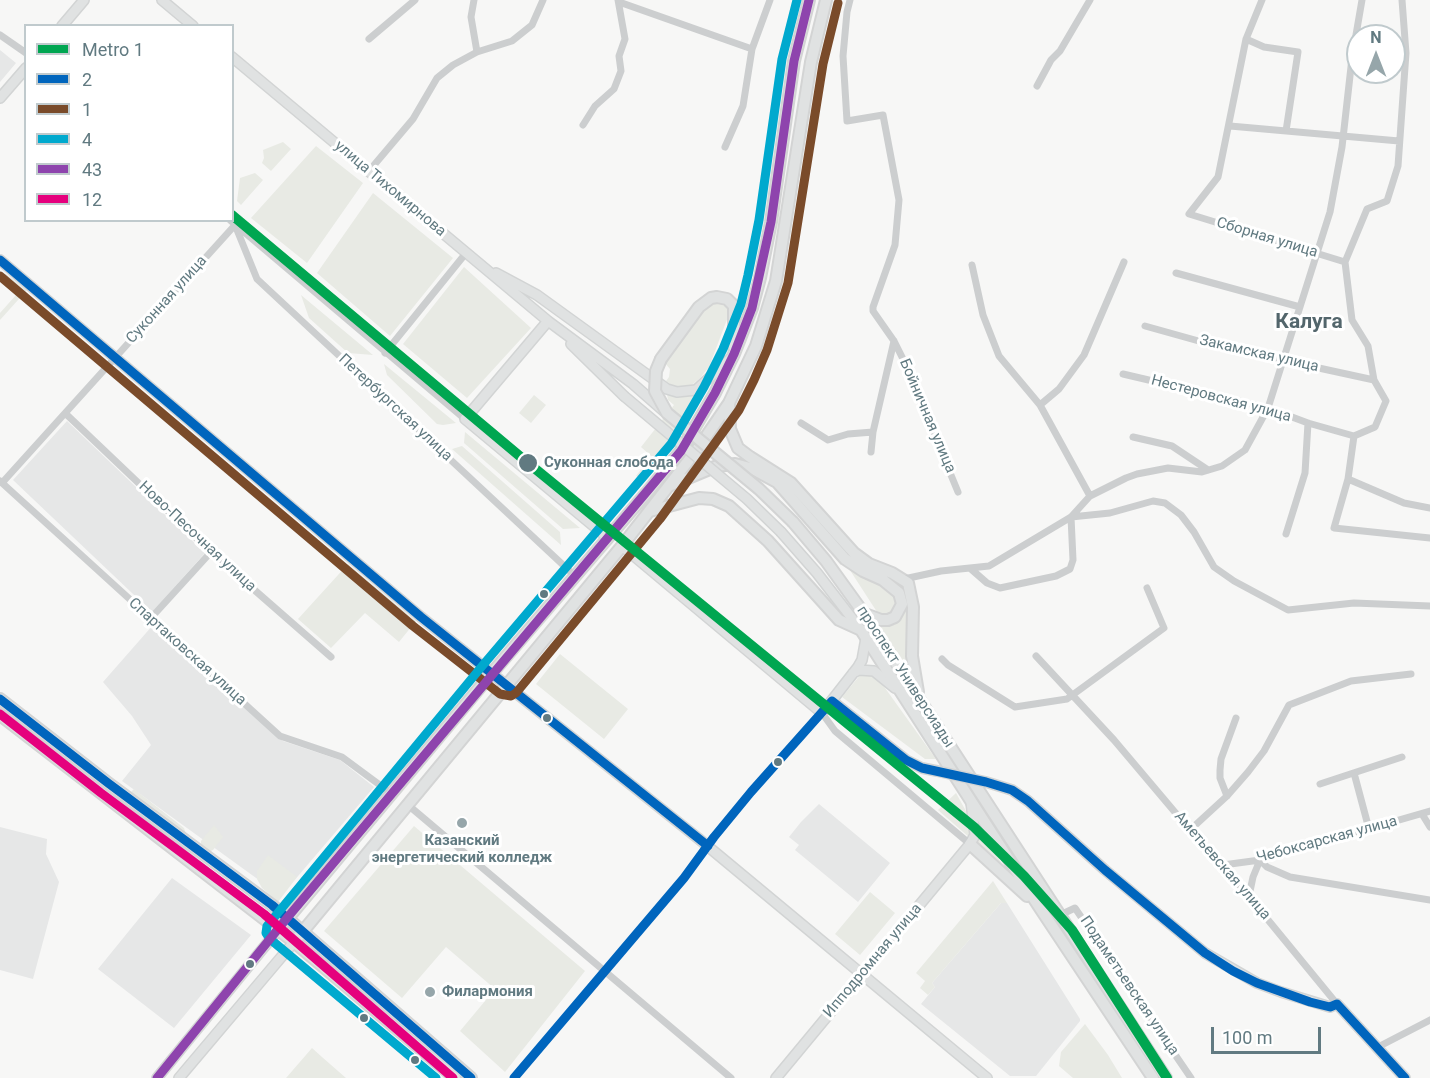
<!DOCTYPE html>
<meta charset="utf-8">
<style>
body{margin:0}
#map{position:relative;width:1430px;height:1078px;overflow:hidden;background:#f7f7f6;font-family:Roboto,sans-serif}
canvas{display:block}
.legend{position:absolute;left:24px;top:24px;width:210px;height:198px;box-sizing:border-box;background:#fff;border:2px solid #c0cacd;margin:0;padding:8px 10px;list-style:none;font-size:18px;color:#617a81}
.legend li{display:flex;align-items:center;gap:12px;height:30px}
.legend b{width:30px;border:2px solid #c0cacd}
.north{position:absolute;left:1346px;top:24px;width:60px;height:60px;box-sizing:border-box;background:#fff;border:2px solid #c0cacd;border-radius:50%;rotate:0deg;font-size:16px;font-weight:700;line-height:24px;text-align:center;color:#617a81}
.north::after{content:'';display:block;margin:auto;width:21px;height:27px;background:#96a6aa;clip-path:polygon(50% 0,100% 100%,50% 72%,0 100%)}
.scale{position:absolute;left:1211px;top:1027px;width:110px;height:27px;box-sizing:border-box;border:3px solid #617a81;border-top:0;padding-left:8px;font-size:18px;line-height:21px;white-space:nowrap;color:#617a81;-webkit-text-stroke:4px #fff;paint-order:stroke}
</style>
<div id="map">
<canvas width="1430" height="1078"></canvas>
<ul class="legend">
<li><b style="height:8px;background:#00a651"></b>Metro 1</li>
<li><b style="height:8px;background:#0065bd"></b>2</li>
<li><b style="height:8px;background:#7a4b2a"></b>1</li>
<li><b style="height:8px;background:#00a9ce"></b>4</li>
<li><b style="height:8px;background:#8e44ad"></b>43</li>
<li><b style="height:8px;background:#e5007d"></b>12</li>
</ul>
<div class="north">N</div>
<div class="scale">100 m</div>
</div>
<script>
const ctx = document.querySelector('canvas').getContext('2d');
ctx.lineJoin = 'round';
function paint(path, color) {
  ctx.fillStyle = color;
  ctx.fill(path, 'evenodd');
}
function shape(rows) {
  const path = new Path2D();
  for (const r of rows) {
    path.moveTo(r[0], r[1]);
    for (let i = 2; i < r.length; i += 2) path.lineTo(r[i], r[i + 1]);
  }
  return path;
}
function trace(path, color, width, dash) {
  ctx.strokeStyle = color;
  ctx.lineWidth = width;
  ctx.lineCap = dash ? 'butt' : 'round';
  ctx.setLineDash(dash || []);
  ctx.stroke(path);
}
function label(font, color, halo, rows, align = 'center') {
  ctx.font = font + ' Roboto,sans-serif';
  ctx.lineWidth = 6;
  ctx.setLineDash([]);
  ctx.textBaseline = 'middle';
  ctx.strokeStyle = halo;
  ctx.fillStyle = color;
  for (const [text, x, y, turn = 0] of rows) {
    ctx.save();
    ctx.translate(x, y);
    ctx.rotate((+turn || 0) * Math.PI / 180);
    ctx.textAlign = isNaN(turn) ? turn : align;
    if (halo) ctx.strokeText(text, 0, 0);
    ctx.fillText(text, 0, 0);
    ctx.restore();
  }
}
paint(shape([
 [0,50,16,63,0,82],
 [67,421,205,553,152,612,13,480],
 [153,625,283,741,340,760,374,787,281,896,122,781,151,745,132,716,103,682],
 [819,804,890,863,858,902,795,850,799,845,789,837,801,822],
 [0,827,47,839,46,854,59,882,33,979,0,970],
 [172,878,251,935,174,1028,98,969],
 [1001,903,1007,903,1080,1019,1080,1021,1036,1076,1010,1076,921,1004,935,987,932,983]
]), '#e6e7e7');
paint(shape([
 [283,142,291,149,271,171,262,163,264,158,263,150],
 [316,146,363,183,307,263,251,218],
 [255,173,263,180,241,205,237,201,240,178],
 [373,193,453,258,390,336,317,273],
 [464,267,531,328,467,398,403,344],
 [2,274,6,274,27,290,0,320,0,313,16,295,0,281],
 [301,295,373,355,348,353,309,318],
 [721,299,731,309,709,367,700,378,693,384,692,388,677,388,671,385,666,381,669,377,670,369,664,362,703,307],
 [384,364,456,423,443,425,437,424,387,375],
 [705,388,659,458,641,478,636,476,651,456,641,447,674,405,668,400,666,389,690,395],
 [534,395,546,405,531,423,519,413],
 [465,432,580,528,563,529,464,443],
 [462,446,560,532,561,545,452,449],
 [844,561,897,594,898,604,892,614,882,617,877,612],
 [348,564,416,621,399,642,365,613,331,648,298,619],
 [909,599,906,655,910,678,876,623,881,625,894,625,901,619],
 [560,654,628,709,604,739,536,684],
 [861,674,875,674,936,759,925,759,842,697],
 [134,789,184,828,186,834,182,834,130,793],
 [956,793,972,822,972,834,970,838,938,810],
 [214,825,223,837,213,850,209,852,201,846,201,841],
 [414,826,585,971,505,1072,460,1031,495,989,446,947,402,998,324,931],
 [979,830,1010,875,976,845],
 [268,855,297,877,278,902,262,888,257,879,257,871],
 [993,881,1007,903,1001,903,932,983,935,987,928,995,920,988,925,981,916,973],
 [870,892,895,913,860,955,835,934],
 [1085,1024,1108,1055,1122,1078,1073,1078,1059,1066,1061,1052],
 [312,1048,322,1057,346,1078,286,1078]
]), '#e8eae4');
const secondary = shape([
 [162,0,193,26],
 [62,26,84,0],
 [232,57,548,321,633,384,665,412],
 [0,98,26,68],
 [0,260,421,617,699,839,987,1078],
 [496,273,537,295,667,389,677,392,696,390,730,359],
 [548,321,465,419,608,538],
 [571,344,624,396],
 [781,532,817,573,861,630],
 [622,546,822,713,858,667,862,660,866,638],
 [853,673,859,670,874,671,895,688],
 [832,701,906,760,922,768,937,771],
 [986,782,1012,790,1028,801,1105,870,1205,953,1257,983,1281,992,1330,1007,1337,1004,1405,1078],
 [157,1078,278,930],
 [179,1078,294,942],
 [776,1078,970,844,975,835,971,802]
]);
const primary = shape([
 [661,359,699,307,711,298,717,297,727,299,734,306,734,347],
 [729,403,730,429,738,448,750,457,791,483,854,553,869,564,892,573,908,583,913,607,912,656,918,692],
 [669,486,717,466,735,464,753,469,777,482,845,559,863,571,883,580,899,593,902,604,895,617,888,620,881,620,865,614],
 [650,511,699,498,713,499,729,506,768,541,839,620,861,630,1038,905,1153,1078],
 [793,522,826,561,862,611,1166,1078],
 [0,699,108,783,272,905,471,1078],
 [0,715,294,942,455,1078],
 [970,844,1027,896],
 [278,930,492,673,649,490,681,451,715,393,734,354,752,308,760,278,771,222,794,61,809,0],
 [294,942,622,546,699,447,729,403,756,346,776,281,811,62,826,0]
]);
trace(secondary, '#d2d4d4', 12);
trace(primary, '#d3d4d4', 14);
trace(shape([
 [474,0,471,17,477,52],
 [850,0,847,12,843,56,847,121,883,115,899,200,895,245,873,307,873,311,894,341,903,359,958,492],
 [1262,0,1246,39,1218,177,1189,214,1345,262],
 [619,2,752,49],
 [0,35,26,53],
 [369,39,415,0],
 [1246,39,1264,47,1298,52,1286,131],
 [1037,86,1051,60,1060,51,1090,0],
 [583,125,595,106,614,89,621,71,619,56,625,39,618,0],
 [1230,126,1399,141],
 [725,147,743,106,752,49,770,0],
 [369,171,413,119,437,78,453,65,477,52,512,41,532,25,543,0],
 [230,220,465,419],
 [235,225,257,279,576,577],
 [972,265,983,315,999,356,1040,405,1090,496],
 [1176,273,1300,307],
 [1145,326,1213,345,1374,380],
 [385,353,466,253],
 [1123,374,1268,408,1308,423,1354,436],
 [1040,405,1059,389,1084,355,1124,262],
 [66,414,211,552,331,657],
 [801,423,828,440,848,434,873,432],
 [1354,436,1375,427,1386,401,1374,380,1368,346,1352,320,1345,262,1367,209,1387,201,1398,166,1406,53,1402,0],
 [1354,436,1348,479,1334,528,1430,538],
 [1133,437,1172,446,1208,470],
 [871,452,873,432,894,341],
 [1348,479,1404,503,1430,508],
 [0,481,280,736,342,757,392,794],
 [2,483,235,225],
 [1286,534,1305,473,1308,423],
 [971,569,987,583,1000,588,1056,576,1070,569,1073,560,1071,517,1110,513,1153,501,1165,503,1181,515,1194,532,1214,567,1234,581,1288,610,1354,603,1430,606],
 [904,579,941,571,989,566,1071,517,1090,496,1126,478,1137,474,1168,468,1202,472,1222,466,1245,450,1268,408,1330,212,1342,147,1352,58,1362,0],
 [150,619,211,552],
 [1036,656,1114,740,1190,830,1223,865,1337,1004],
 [942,659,948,665,1015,707,1067,699,1164,628,1147,588],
 [1354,773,1369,829],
 [1320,784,1402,757],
 [1227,796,1220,778,1220,770,1221,759,1236,718],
 [408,805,731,1078],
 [1422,814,1430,827],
 [1190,830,1227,796,1248,772,1264,751,1289,705,1351,681,1411,674],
 [1223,865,1260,860,1430,811],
 [1249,896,1253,877,1260,860,1267,867,1290,877,1430,900],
 [1060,915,1075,908,1191,1078],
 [1378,1047,1430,1020],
 [514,1078,684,878,714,837,751,792,822,713,835,731,970,844]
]), '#cccecf', 7);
trace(secondary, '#e0e2e2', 9);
trace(primary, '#e0e2e2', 10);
const secondaryBridge = shape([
 [624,396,747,499,781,532],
 [937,771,986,782]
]);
const primaryBridge = shape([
 [661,359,656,371,655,391,667,413,759,489,793,522]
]);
trace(secondaryBridge, '#d2d4d4', 12, []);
trace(primaryBridge, '#d3d4d4', 14, []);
trace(secondaryBridge, '#e0e2e2', 9);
trace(primaryBridge, '#e0e2e2', 10);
trace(shape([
 [0,260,421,617,708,846],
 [0,699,108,783,272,905,471,1078],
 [832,701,906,760,922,768,986,782,1012,790,1028,801,1105,870,1205,953,1233,971,1257,983,1310,1002,1330,1007,1337,1004],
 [1337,1004,1405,1078],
 [514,1078,684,878,714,837,751,792,832,701]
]), '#0065bd', 9);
trace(shape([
 [0,276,413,626,500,694,511,696,516,693,660,519,739,410,754,380,767,350,788,283,823,64,838,3]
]), '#7a4b2a', 9);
trace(shape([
 [436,1078,270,939,266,933,267,926,483,665,671,444,704,387,723,349,741,304,748,275,759,220,782,59,797,0]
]), '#00a9ce', 9);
trace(shape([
 [157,1078,287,918,681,451,715,393,734,354,752,308,771,222,794,61,809,0]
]), '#8e44ad', 9);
trace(shape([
 [0,714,101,793,264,914,453,1078]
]), '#e5007d', 9);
trace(shape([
 [232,215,522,458,974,827,1024,876,1072,930,1167,1078]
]), '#00a651', 10);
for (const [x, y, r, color] of [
 [528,463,10,"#617a81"],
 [544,594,5,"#617a81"],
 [547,718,5,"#617a81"],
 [778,762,5,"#617a81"],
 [462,823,6,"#96a6aa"],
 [250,964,5,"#617a81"],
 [430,992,6,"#96a6aa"],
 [364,1018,5,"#617a81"],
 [415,1060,5,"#617a81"]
]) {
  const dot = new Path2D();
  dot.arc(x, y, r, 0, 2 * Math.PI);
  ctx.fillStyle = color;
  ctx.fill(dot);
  trace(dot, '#fff', 2);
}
label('15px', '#617a81', '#fff', [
 ["улица Тихомирнова",390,189,40],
 ["Сборная улица",1267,238,17],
 ["Суконная улица",167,300,-48],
 ["Закамская улица",1259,354,13],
 ["Нестеровская улица",1221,399,15],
 ["Петербургская улица",395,408,43],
 ["Бойничная улица",927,416,67],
 ["Ново-Песочная улица",197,537,43],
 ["Спартаковская улица",187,652,42],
 ["проспект Универсиады",905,677,57],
 ["Чебоксарская улица",1327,840,-15],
 ["Аметьевская улица",1222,866,49],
 ["Ипподромная улица",873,961,-50],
 ["Подаметьевская улица",1129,986,56]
]);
label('bold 15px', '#617a81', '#fff', [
 ["Суконная слобода",544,463]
], 'left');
label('bold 15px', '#617a81', '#fff', [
 ["Казанский",462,841],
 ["энергетический колледж",462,858],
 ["Филармония",442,992,"left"]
]);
label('bold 21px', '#53666c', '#fff', [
 ["Калуга",1309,323]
]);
</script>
